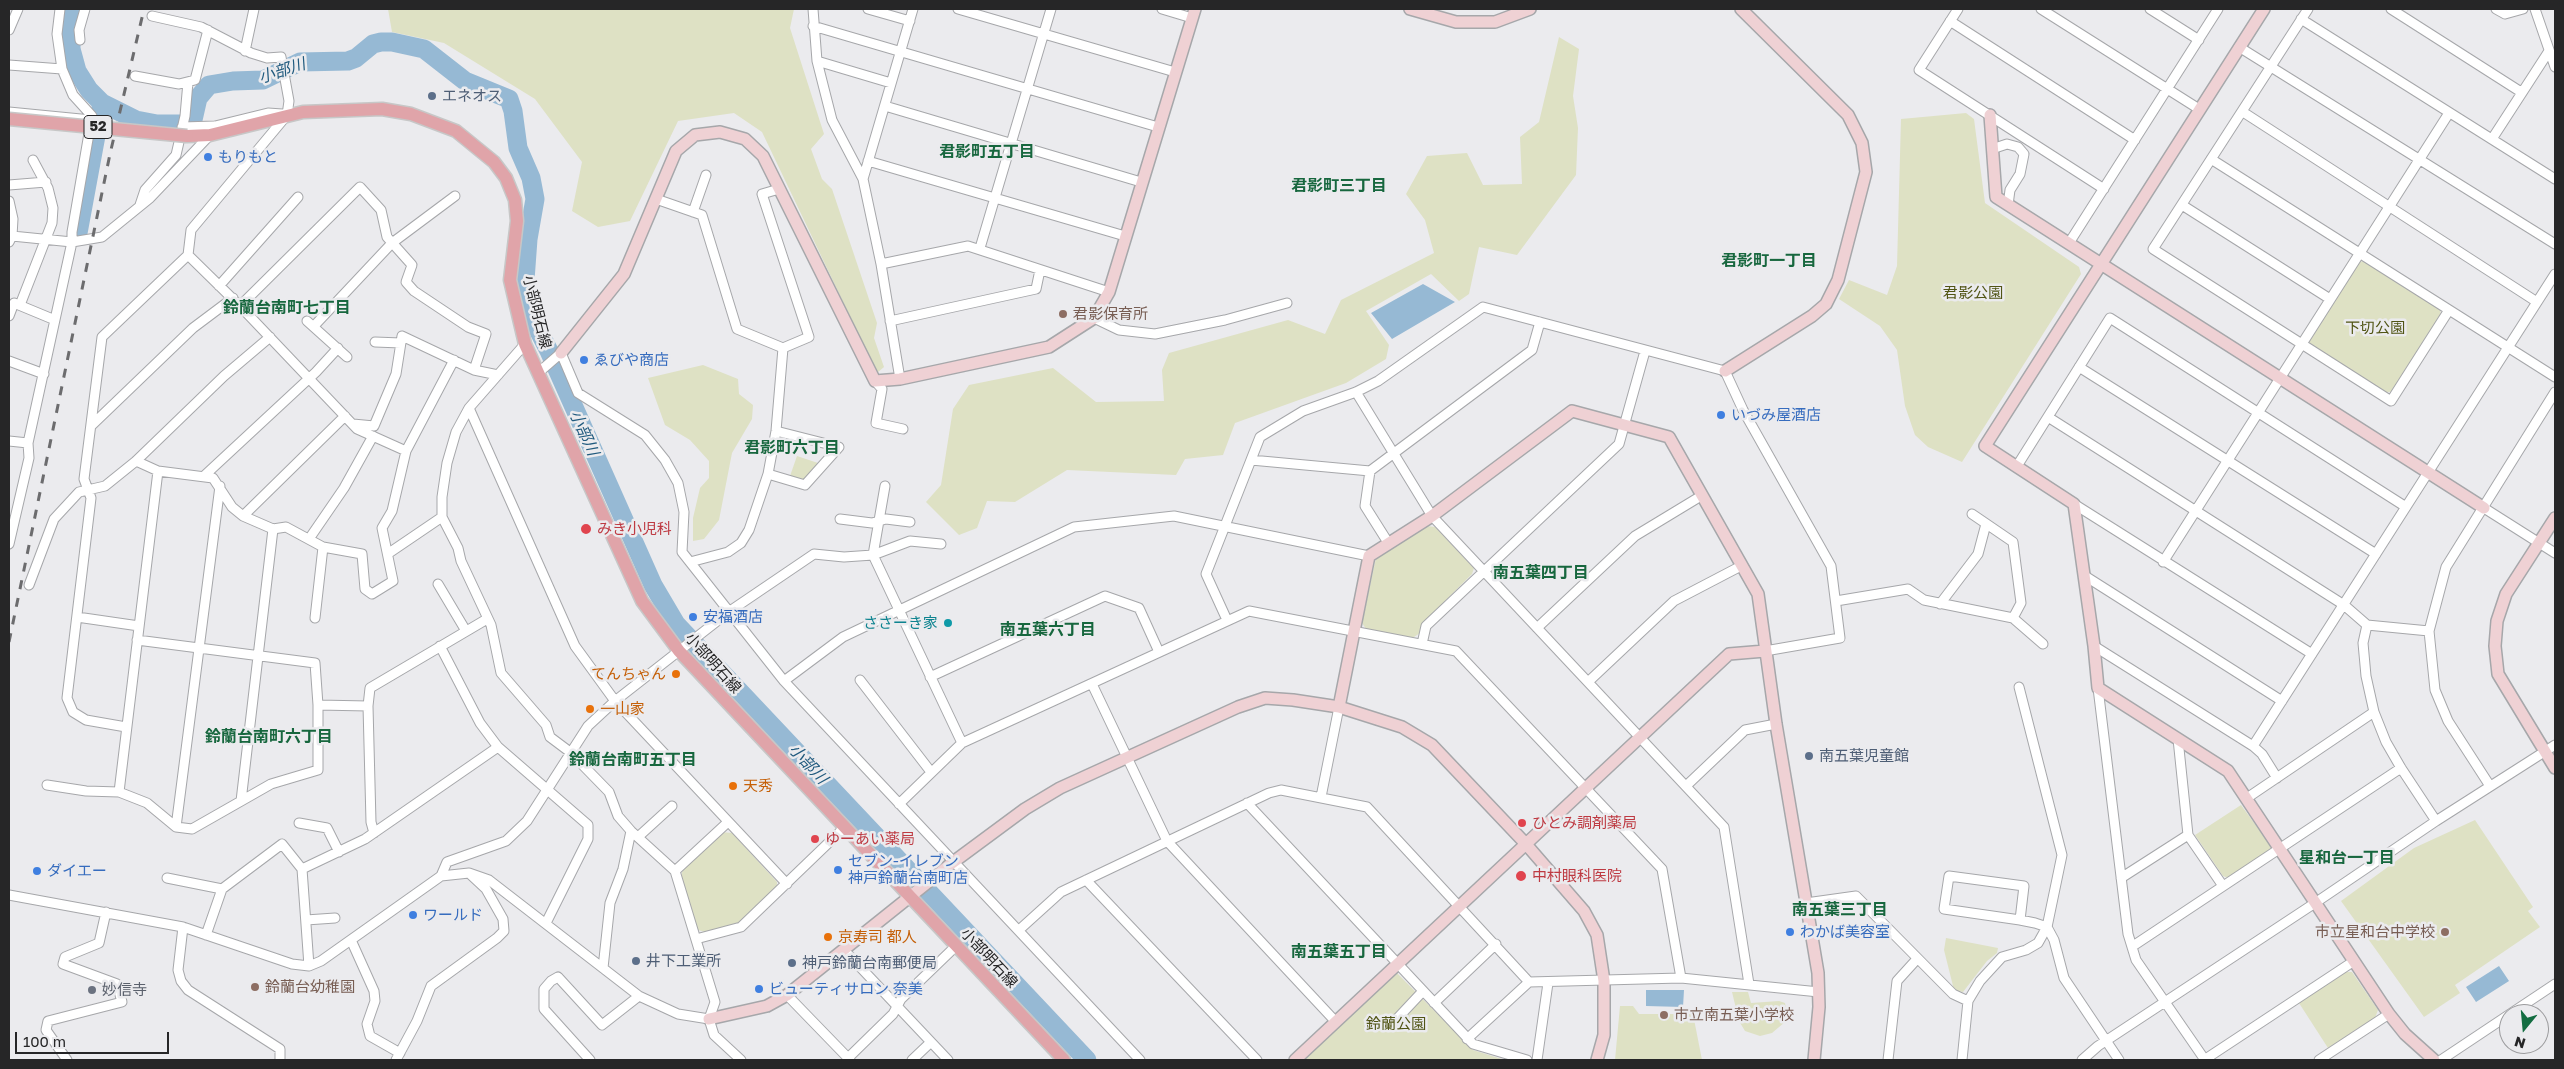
<!DOCTYPE html>
<meta charset="utf-8">
<style>
body{margin:0}
#map{position:relative;width:2564px;height:1069px;overflow:hidden;background:#ebebee;font-family:"Golos Text",sans-serif}
canvas{display:block}
.frame{position:absolute;inset:0;border:10px solid #262627;pointer-events:none}
.north{position:absolute;left:2499px;top:1004px;width:50px;height:50px;box-sizing:border-box;background:#ebebee;border:1px solid #9c9c9e;border-radius:50%;rotate:197deg;font-size:14px;font-weight:700;line-height:20px;text-align:center;color:#262627}
.north::after{content:'';display:block;margin:auto;width:18px;height:22px;background:#136d41;clip-path:polygon(50% 0,100% 100%,50% 72%,0 100%)}
.scale{position:absolute;left:15px;top:1032px;width:154px;height:22px;box-sizing:border-box;border:2px solid #262627;border-top:0;padding-left:6px;font-size:15px;line-height:18px;white-space:nowrap;color:#262627;-webkit-text-stroke:4px #ebebee;paint-order:stroke}
</style>
<div id="map">
<canvas width="2564" height="1069"></canvas>
<div class="frame"></div>
<div class="north">N</div>
<div class="scale">100 m</div>
</div>
<script>
const ctx = document.querySelector('canvas').getContext('2d');
ctx.lineJoin = 'round';
function paint(path, color) {
  ctx.fillStyle = color;
  ctx.fill(path, 'evenodd');
}
function shape(rows) {
  const path = new Path2D();
  for (const r of rows) {
    path.moveTo(r[0], r[1]);
    for (let i = 2; i < r.length; i += 2) path.lineTo(r[i], r[i + 1]);
  }
  return path;
}
function trace(path, color, width, dash) {
  ctx.strokeStyle = color;
  ctx.lineWidth = width;
  ctx.lineCap = dash ? 'butt' : 'round';
  ctx.setLineDash(dash || []);
  ctx.stroke(path);
}
function label(font, color, halo, rows, align = 'center') {
  ctx.font = font + ' "Golos Text","Noto Sans JP",sans-serif';
  ctx.lineWidth = 5;
  ctx.setLineDash([]);
  ctx.textBaseline = 'middle';
  ctx.strokeStyle = halo;
  ctx.fillStyle = color;
  for (const [text, x, y, turn = 0] of rows) {
    ctx.save();
    ctx.translate(x, y);
    ctx.rotate((+turn || 0) * Math.PI / 180);
    ctx.textAlign = isNaN(turn) ? turn : align;
    if (halo) ctx.strokeText(text, 0, 0);
    ctx.fillText(text, 0, 0);
    ctx.restore();
  }
}
paint(shape([
 [388,9,794,9,790,28,824,134,811,149,822,179,832,189,877,323,874,338,884,367,877,373,762,132,734,113,678,121,630,221,598,227,572,211,582,162,535,99,444,43,392,32],
 [1559,37,1579,49,1573,96,1578,128,1576,175,1517,255,1479,247,1469,294,1459,301,1431,274,1366,311,1389,345,1386,359,1346,383,1235,423,1223,455,1185,459,1176,475,1067,470,1015,502,987,501,977,528,959,535,926,502,941,485,953,409,969,385,1053,368,1096,402,1164,401,1162,370,1169,353,1288,320,1325,334,1341,300,1434,253,1425,220,1406,194,1427,156,1467,153,1483,185,1522,184,1520,137,1539,122],
 [1966,113,1974,119,1985,203,2079,267,2081,274,1962,462,1928,447,1915,435,1905,406,1897,350,1880,326,1839,299,1849,280,1887,295,1897,266,1901,119],
 [2365,261,2440,309,2441,316,2393,391,2385,393,2310,346,2309,339,2358,262],
 [703,365,738,379,739,394,753,405,752,419,732,453,719,520,704,539,693,541,693,518,700,488,709,478,709,461,690,440,665,425,648,378],
 [797,456,818,463,807,477,802,480,790,476],
 [1427,526,1435,527,1474,568,1472,574,1423,623,1420,633,1411,639,1366,629,1362,623,1376,558],
 [2241,805,2271,846,2270,851,2228,878,2223,876,2195,835],
 [2475,820,2533,907,2528,911,2540,927,2455,985,2460,993,2424,1017,2341,901,2414,848],
 [721,832,732,833,777,882,777,888,736,925,705,932,698,930,681,877,683,869],
 [1946,938,1998,948,1997,953,1987,961,1963,992,1954,990,1944,950],
 [2345,972,2352,972,2378,1010,2375,1018,2328,1048,2299,1003],
 [1397,973,1473,1050,1505,1060,1304,1060],
 [1732,992,1748,992,1751,1003,1779,1001,1785,1003,1787,1015,1785,1022,1772,1033,1760,1036,1745,1031,1739,1021],
 [1620,1006,1633,1006,1639,1014,1693,1014,1702,1060,1615,1060]
]), '#dee1c4');
paint(shape([
 [1423,284,1455,302,1392,339,1371,313],
 [2499,966,2509,981,2476,1002,2466,987],
 [1646,990,1684,990,1683,1007,1646,1006]
]), '#96b9d4');
trace(shape([
 [75,9,71,27,71,49,77,71,89,90,102,103,136,120,157,124,190,124,193,120,198,98,209,85,233,81,263,80,300,62,348,61,356,58,373,44,381,42,392,42,424,49,465,81,509,99,513,111,518,148,531,178,535,199,528,239,525,280,529,312,549,351,653,585,676,624,1087,1060],
 [78,233,102,103]
]), '#96b9d4', 19);
const street = shape([
 [813,9,817,61,832,120,863,179,881,264,900,379],
 [868,9,910,21],
 [958,9,1175,72],
 [1162,9,1192,18],
 [1958,9,1919,70,2104,189],
 [2041,9,2199,109],
 [2150,9,2199,40],
 [2308,9,2153,249,2391,401,2449,310],
 [2391,9,2521,92],
 [2496,9,2505,14,2523,9],
 [2535,9,2555,67],
 [2301,19,2555,179],
 [1950,21,2135,140],
 [813,26,1158,127],
 [9,30,18,9],
 [80,40,79,30,85,9],
 [2239,47,2555,244],
 [245,51,254,9],
 [817,61,891,83],
 [9,65,62,69],
 [135,76,179,84,195,80,208,30],
 [885,106,1141,182],
 [9,112,91,120],
 [2243,112,2537,302],
 [182,127,215,126,268,113,282,114],
 [2492,139,2549,51],
 [1992,149,2007,144,2018,147,2024,154,2020,174,2010,190,2008,205],
 [2211,159,2555,377],
 [868,161,1125,236],
 [863,179,913,9],
 [9,185,46,182],
 [656,199,702,215,737,329,783,348,809,337,762,194,779,189],
 [9,201,13,219,12,236],
 [140,205,145,190,176,155,185,116,188,82],
 [2182,205,2330,299],
 [693,212,706,175],
 [9,242,12,236,72,242,102,237,150,198,210,135],
 [2069,243,2218,9],
 [980,248,1051,9],
 [188,255,240,306,357,429,406,451],
 [881,264,968,246,1109,292],
 [219,286,298,197],
 [20,305,52,223,53,208,48,188,33,160],
 [240,306,360,187,381,210,387,237,412,265,406,282,414,291,468,327,486,334,474,370],
 [9,316,14,303,55,320],
 [1094,318,1119,330,1155,334,1225,320,1287,303],
 [307,321,347,357],
 [890,321,1036,289,1040,270],
 [314,326,392,243,455,196],
 [375,342,401,343],
 [525,344,469,408,456,432,447,463,442,497,442,517,458,548,461,561,491,625,501,673,546,725,550,737,570,752,609,792,618,816,631,831,675,871,715,1002,709,1019,714,1035,741,1060],
 [9,361,44,374],
 [2079,367,2376,554],
 [538,373,561,353,578,393,645,435,665,460,678,483,684,512,682,552,784,681,1140,1060],
 [875,381,882,389,876,423,903,429],
 [1356,392,1432,516,1724,827,1749,984],
 [469,408,575,646,615,701,787,884],
 [2048,417,2344,605,2367,625,2429,631],
 [353,424,374,426,396,374,402,336,474,370,498,375],
 [92,425,193,328,233,298],
 [9,441,28,443],
 [1251,460,1370,471,1532,350,1540,322],
 [136,461,158,471,213,478,232,507,243,516,273,529,286,527,323,547,362,554,365,589,372,594,393,581,382,528,392,511,406,451,454,360],
 [2017,466,2110,318,2406,507],
 [1370,471,1365,506,1389,544],
 [768,474,805,485,839,447,776,431],
 [204,476,316,372,338,348],
 [885,486,873,555,962,743],
 [2074,504,2312,654],
 [2484,508,2555,553],
 [1972,514,2013,542,2021,603,2013,618],
 [243,516,345,416],
 [840,519,872,523,886,519,910,522],
 [309,539,344,488,373,436],
 [9,544,29,458,28,443,72,242,72,232,92,116,73,95,62,69,57,34,60,9],
 [389,553,442,517],
 [690,562,728,552,741,543,749,530,768,474,776,431,783,348],
 [2163,562,2449,113],
 [2085,576,2282,701],
 [438,584,466,631],
 [29,585,54,519,79,492,105,486,136,461,224,376,270,337],
 [1836,601,1908,589,1924,600,2013,618,2043,644],
 [1940,604,1978,554,1986,524],
 [77,617,139,626],
 [315,618,323,547],
 [1227,620,1206,574,1260,437,1303,411,1356,392,1378,381,1483,307,1725,371,1743,410,1831,566,1840,638,1765,651],
 [2367,625,2363,643,2366,676,2374,712,2386,742,2401,768,2436,821],
 [1537,628,1635,536,1701,496],
 [1422,644,1426,626,1619,444,1645,351],
 [440,646,480,723,498,747,588,825,588,839,546,923],
 [2094,646,2253,746,2262,754,2277,778],
 [930,677,1105,596,1139,608,1159,652],
 [860,680,931,772],
 [784,681,843,637,1074,527,1174,516,1369,556],
 [1588,682,1674,601,1741,566],
 [1092,684,1167,841,1336,1022],
 [2098,688,2128,934,2136,960,2205,1060],
 [318,705,368,706],
 [126,727,86,720,73,712,67,698,91,498,84,479,102,337,188,255,191,230,287,115,289,101,281,57,267,58,251,53,201,27,152,16],
 [2178,739,2188,835],
 [2253,746,2555,274],
 [47,785,86,791,119,792,147,803,176,827,192,829,271,784,318,770,318,705,315,663,137,640],
 [1686,786,1745,730,1776,724],
 [2490,786,2448,721,2435,690,2429,631,2446,567,2555,392],
 [119,792,158,471],
 [1321,797,1339,707],
 [2247,798,2374,712],
 [241,801,273,529],
 [1247,803,1473,1044,1527,1060],
 [899,804,962,743,1249,611,1456,651,1662,869,1681,978],
 [299,823,327,828,339,852],
 [176,827,220,486],
 [374,833,371,822,368,706,370,688,487,619],
 [638,837,672,806],
 [302,869,365,839,498,747],
 [675,871,728,822],
 [441,876,469,873,489,880,639,996,678,1014,709,1019],
 [167,878,222,889],
 [2121,878,2188,835,2223,886],
 [1086,880,1257,1060],
 [9,895,183,927,292,964,309,966,321,961,441,876,447,862,506,841,527,821,588,726,615,701,730,611,814,554,844,557,873,555,910,541,941,544],
 [1806,903,1856,896,1953,994,1968,1001],
 [306,920,335,918],
 [2020,920,2024,886,1949,876,1944,909,2020,920,2035,923,2047,927,2054,940,2064,978,2119,1060],
 [183,927,178,970,181,981,188,990,280,1049,280,1060],
 [1019,930,1061,892,1269,793,1281,790,1367,807,1529,982,1681,978,1819,992],
 [206,935,222,889,282,844,302,869,309,966],
 [696,939,741,927,845,827],
 [351,940,374,991,375,1001,367,1024,370,1036,400,1053],
 [2133,946,2401,768],
 [845,951,948,1060],
 [603,968,610,903,623,869,631,831],
 [787,995,850,1060],
 [1434,1003,1496,944],
 [1393,1023,1423,991],
 [1467,1039,1529,982],
 [848,1058,893,1014,901,999,956,946],
 [67,1060,46,1030,48,1021,122,1002,117,984,63,964,65,957,99,943,106,912],
 [396,1060,417,1021,431,986,497,938,504,931,503,919,486,889,471,875],
 [590,1060,544,1009,544,989,551,981,558,977,602,1025,639,996],
 [912,1060,931,1042],
 [1537,1060,1548,983],
 [1888,1060,1897,981,1917,959],
 [1962,1060,1968,1001,1980,981,2002,957,2026,950,2038,943,2047,927,2062,855,2019,687],
 [2082,1060,2098,1046,2315,903,2436,821,2555,745],
 [2204,1060,2354,961],
 [2319,1060,2389,1014],
 [2441,1060,2555,984]
]);
const secondary = shape([
 [1410,9,1456,22,1495,22,1530,9],
 [2264,9,1985,446,2074,504,2094,646,2098,688,2228,771,2389,1014,2405,1034,2434,1060],
 [1990,115,1996,197,2484,508],
 [561,353,624,274,676,151,695,135,720,132,745,139,763,156,875,381,900,379,1049,347,1094,318,1109,292,1195,9],
 [1725,371,1812,316,1826,304,1838,280,1866,172,1862,143,1848,115,1741,9],
 [2555,518,2506,594,2497,621,2495,646,2498,674,2555,768],
 [1339,707,1369,556,1432,516,1572,411,1669,437,1758,594,1776,724,1818,973,1819,1007,1814,1060],
 [709,1019,767,1006,787,995,952,863,1025,809,1060,788,1238,707,1265,698,1293,700,1339,707,1402,727,1432,745,1525,843,1584,911,1597,935,1604,981,1604,1035,1597,1060],
 [1295,1060,1729,654,1765,651]
]);
const primary = shape([
 [187,136,210,135,303,112,382,109,411,114,456,131,494,162,506,178,515,200,517,221,510,280,525,344,642,601,679,651,1064,1060]
]);
trace(street, '#a6a7aa', 11);
trace(secondary, '#a6a7aa', 14);
trace(primary, '#c7c7c7', 15);
trace(street, '#fff', 9);
trace(secondary, '#efd1d4', 11);
trace(primary, '#e0a4a9', 12);
trace(shape([
 [9,642,110,154,144,9]
]), '#6c6c6e', 3, [9, 9]);
const primaryBridge = shape([
 [9,119,187,136]
]);
trace(primaryBridge, '#c7c7c7', 15, []);
trace(primaryBridge, '#e0a4a9', 12);
for (const [x, y, r, color] of [
 [432,96,5,"#5c6f8a"],
 [208,157,5,"#3f7fe0"],
 [1063,314,5,"#8d6e63"],
 [584,360,5,"#3f7fe0"],
 [1721,415,5,"#3f7fe0"],
 [586,529,6,"#e0444e"],
 [693,617,5,"#3f7fe0"],
 [948,623,5,"#0f9aa8"],
 [676,674,5,"#e8710a"],
 [590,709,5,"#e8710a"],
 [1809,756,5,"#5c6f8a"],
 [733,786,5,"#e8710a"],
 [1522,823,5,"#e0444e"],
 [815,839,5,"#e0444e"],
 [838,870,5,"#3f7fe0"],
 [37,871,5,"#3f7fe0"],
 [1521,876,6,"#e0444e"],
 [413,915,5,"#3f7fe0"],
 [1790,932,5,"#3f7fe0"],
 [2445,932,5,"#8d6e63"],
 [828,937,5,"#e8710a"],
 [636,961,5,"#5c6f8a"],
 [792,963,5,"#5c6f8a"],
 [255,987,5,"#8d6e63"],
 [759,989,5,"#3f7fe0"],
 [92,990,5,"#6b7280"],
 [1664,1015,5,"#8d6e63"]
]) {
  const dot = new Path2D();
  dot.arc(x, y, r, 0, 2 * Math.PI);
  ctx.fillStyle = color;
  ctx.fill(dot);
  trace(dot, '#ebebee', 2);
}
for (const [x, y, w] of [
 [98,127,28]
]) {
  const box = new Path2D();
  box.roundRect(x - w / 2, y - 11.5, w, 23, 4);
  ctx.fillStyle = '#ebebee';
  ctx.fill(box);
  trace(box, '#262627', 1);
}
label('bold 14px', '#262627', null, [
 ["52",98,127]
]);
label('15px', '#4e5e75', '#ebebee', [
 ["エネオス",442,96],
 ["南五葉児童館",1819,756],
 ["井下工業所",646,961],
 ["神戸鈴蘭台南郵便局",802,963]
], 'left');
label('15px', '#366cbe', '#ebebee', [
 ["もりもと",218,157],
 ["ゑびや商店",594,360],
 ["いづみ屋酒店",1731,415],
 ["安福酒店",703,617],
 ["セブン-イレブン",848,861],
 ["神戸鈴蘭台南町店",848,878],
 ["ダイエー",47,871],
 ["ワールド",423,915],
 ["わかば美容室",1800,932],
 ["ビューティサロン 奈美",769,989]
], 'left');
label('15px', '#515515', '#ebebee', [
 ["君影公園",1973,293],
 ["下切公園",2375,328],
 ["鈴蘭公園",1396,1024]
]);
label('15px', '#262627', '#ebebee', [
 ["小部明石線",537,312,76],
 ["小部明石線",713,663,48],
 ["小部明石線",989,958,47]
]);
label('15px', '#785e54', '#ebebee', [
 ["君影保育所",1073,314],
 ["市立星和台中学校",2435,932,"right"],
 ["鈴蘭台幼稚園",265,987],
 ["市立南五葉小学校",1674,1015]
], 'left');
label('15px', '#be3a42', '#ebebee', [
 ["みき小児科",597,529],
 ["ひとみ調剤薬局",1532,823],
 ["ゆーあい薬局",825,839],
 ["中村眼科医院",1532,876]
], 'left');
label('15px', '#0d838f', '#ebebee', [
 ["ささーき家",938,623]
], 'right');
label('15px', '#c56008', '#ebebee', [
 ["てんちゃん",666,674,"right"],
 ["一山家",600,709],
 ["天秀",743,786],
 ["京寿司 都人",838,937]
], 'left');
label('15px', '#5b616d', '#ebebee', [
 ["妙信寺",102,990]
], 'left');
label('italic 16px', '#205a7e', '#ebebee', [
 ["小部川",282,71,-18],
 ["小部川",584,433,66],
 ["小部川",808,764,47]
]);
label('bold 16px', '#17673e', '#ebebee', [
 ["君影町五丁目",987,152],
 ["君影町三丁目",1339,186],
 ["君影町一丁目",1769,261],
 ["鈴蘭台南町七丁目",287,308],
 ["君影町六丁目",792,448],
 ["南五葉四丁目",1541,573],
 ["南五葉六丁目",1048,630],
 ["鈴蘭台南町六丁目",269,737],
 ["鈴蘭台南町五丁目",633,760],
 ["星和台一丁目",2347,858],
 ["南五葉三丁目",1840,910],
 ["南五葉五丁目",1339,952]
]);
</script>
